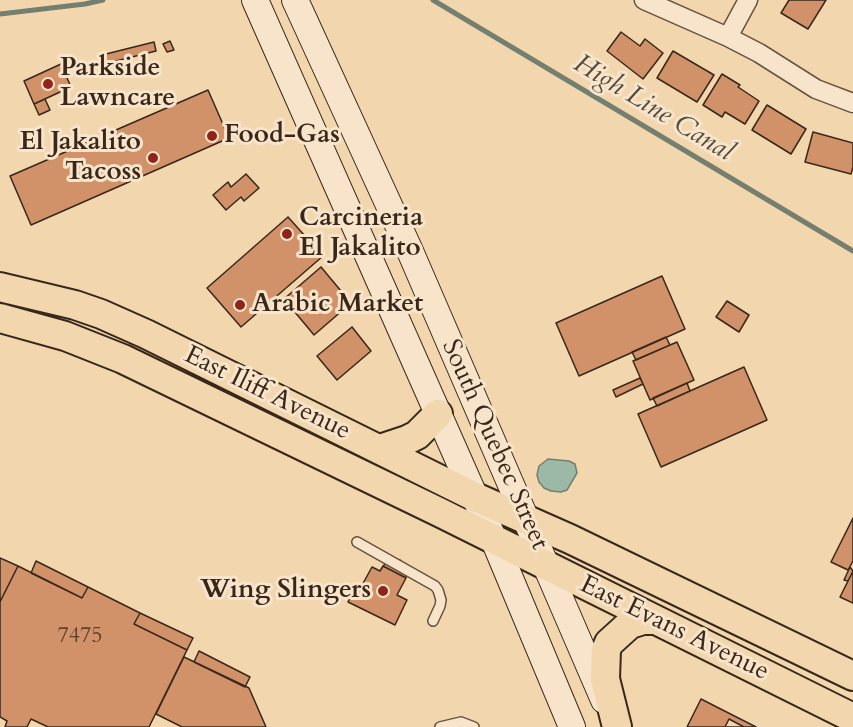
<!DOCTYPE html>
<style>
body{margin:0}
canvas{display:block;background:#f2d6ad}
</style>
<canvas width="853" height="727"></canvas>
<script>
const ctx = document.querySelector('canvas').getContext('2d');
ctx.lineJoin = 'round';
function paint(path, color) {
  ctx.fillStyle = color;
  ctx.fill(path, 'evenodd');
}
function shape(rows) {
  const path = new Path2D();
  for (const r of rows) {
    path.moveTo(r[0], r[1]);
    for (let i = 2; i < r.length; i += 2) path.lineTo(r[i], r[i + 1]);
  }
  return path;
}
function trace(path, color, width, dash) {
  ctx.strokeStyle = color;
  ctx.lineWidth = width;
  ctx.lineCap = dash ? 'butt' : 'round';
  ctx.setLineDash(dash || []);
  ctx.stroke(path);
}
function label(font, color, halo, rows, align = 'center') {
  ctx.font = font + ' Cardo,serif';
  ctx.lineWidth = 6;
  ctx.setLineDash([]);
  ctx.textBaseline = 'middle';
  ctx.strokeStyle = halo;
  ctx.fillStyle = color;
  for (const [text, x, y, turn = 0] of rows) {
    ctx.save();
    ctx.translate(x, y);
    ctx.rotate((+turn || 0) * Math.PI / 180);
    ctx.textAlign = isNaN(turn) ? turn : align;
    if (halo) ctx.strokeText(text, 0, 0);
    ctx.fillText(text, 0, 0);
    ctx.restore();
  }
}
const water = shape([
 [548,459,569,461,575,464,577,473,567,490,561,492,551,491,544,488,539,482,537,475,539,466,548,459]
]);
paint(water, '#9cb9a7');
trace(water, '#747f6f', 1.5);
trace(shape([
 [433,0,853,251],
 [0,14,85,4,103,0]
]), '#747f6f', 5);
const building = shape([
 [789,0,826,0,808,29,781,13,789,0],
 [621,32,640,46,645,39,663,53,643,79,607,51,621,32],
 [170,41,174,50,167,52,163,44,170,41],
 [154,42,156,51,104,64,102,55,154,42],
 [673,51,714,75,697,102,657,78,673,51],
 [61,64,71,87,34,104,24,81,61,64],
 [722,74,740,85,738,87,759,101,745,124,725,112,722,117,703,105,722,74],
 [208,90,229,138,31,225,10,176,208,90],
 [45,99,50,110,39,115,34,104,45,99],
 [767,105,806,129,791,154,752,130,767,105],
 [813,132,853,143,853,167,851,174,805,162,813,132],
 [246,174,259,188,244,201,241,197,226,210,213,195,228,182,231,187,246,174],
 [288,217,323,256,241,327,207,288,288,217],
 [321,267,351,303,314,335,284,299,321,267],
 [662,276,685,329,579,376,556,323,662,276],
 [727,301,749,315,739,332,716,317,727,301],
 [352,327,371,351,337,380,317,356,352,327],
 [666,337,670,345,636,360,632,352,666,337],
 [677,342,694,380,650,400,633,361,677,342],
 [744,367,767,420,661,467,638,414,744,367],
 [640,378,643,384,616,397,613,390,640,378],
 [687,383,690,391,657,406,653,398,687,383],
 [853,518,853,561,848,570,831,562,853,518],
 [0,558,18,566,0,602,0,558],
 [392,558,400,560,406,566,406,578,383,566,392,558],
 [36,561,88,587,82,598,31,573,36,561],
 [18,566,82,598,88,587,140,613,134,624,187,650,149,727,48,727,31,719,27,727,5,727,7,721,0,717,0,602,18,566],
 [383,566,406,578,397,595,407,600,395,625,348,602,356,585,361,587,372,567,380,571,383,566],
 [850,567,853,571,848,581,844,580,850,567],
 [853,571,853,603,840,597,853,571],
 [140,613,193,638,187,650,134,624,140,613],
 [199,651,250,677,245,687,194,662,199,651],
 [184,657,249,688,266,727,182,727,156,714,184,657],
 [701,699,756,727,687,727,701,699],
 [729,719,744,727,725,727,729,719]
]);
paint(building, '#d1926a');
trace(building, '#39271a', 1.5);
const service = shape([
 [357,542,435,586,438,590,441,600,440,606,433,621],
 [440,727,461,722,474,727]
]);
const minor = shape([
 [644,0,728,37,759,53,816,89,853,103],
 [728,37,748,0]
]);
const secondary = shape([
 [255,0,494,540,572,727],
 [295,0,410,251,604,700]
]);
const primary = shape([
 [0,287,75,305,101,314,146,334,475,497,570,539,853,676],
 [0,318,65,336,123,359,439,512,853,718],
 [380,449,407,440,417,435,438,414],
 [617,727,605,679,606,650,609,643,630,624,643,620,654,620]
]);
trace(service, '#67533f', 12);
trace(minor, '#67533f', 21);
trace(secondary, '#39271a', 28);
trace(primary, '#39271a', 32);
trace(service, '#f7e4ca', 9);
trace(minor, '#f7e4ca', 18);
trace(secondary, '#f7e4ca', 26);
trace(primary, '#f2d6ad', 28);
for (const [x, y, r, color] of [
 [48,84,6,"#8f2418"],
 [212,136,6,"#8f2418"],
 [153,158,6,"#8f2418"],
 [287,234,6,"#8f2418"],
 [240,305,6,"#8f2418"],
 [383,591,6,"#8f2418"]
]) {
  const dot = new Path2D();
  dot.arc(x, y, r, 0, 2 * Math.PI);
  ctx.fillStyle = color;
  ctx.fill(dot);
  trace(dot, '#f7e4ca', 2);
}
label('22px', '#5f422e', null, [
 ["7475",80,637]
]);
label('bold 26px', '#39271a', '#f7e4ca', [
 ["Parkside",60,69],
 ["Lawncare",60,99],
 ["Food-Gas",224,136],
 ["El Jakalito",141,143,"right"],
 ["Tacoss",141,173,"right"],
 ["Carcineria",299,219],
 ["El Jakalito",299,249],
 ["Arabic Market",252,305],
 ["Wing Slingers",371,591,"right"]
], 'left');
label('26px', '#39271a', '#f7e4ca', [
 ["East Iliff Avenue",267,394,26],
 ["South Quebec Street",494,445,66],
 ["East Evans Avenue",674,629,26]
]);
label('italic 27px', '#524c3d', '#f7e4ca', [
 ["High Line Canal",653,109,31]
]);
</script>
